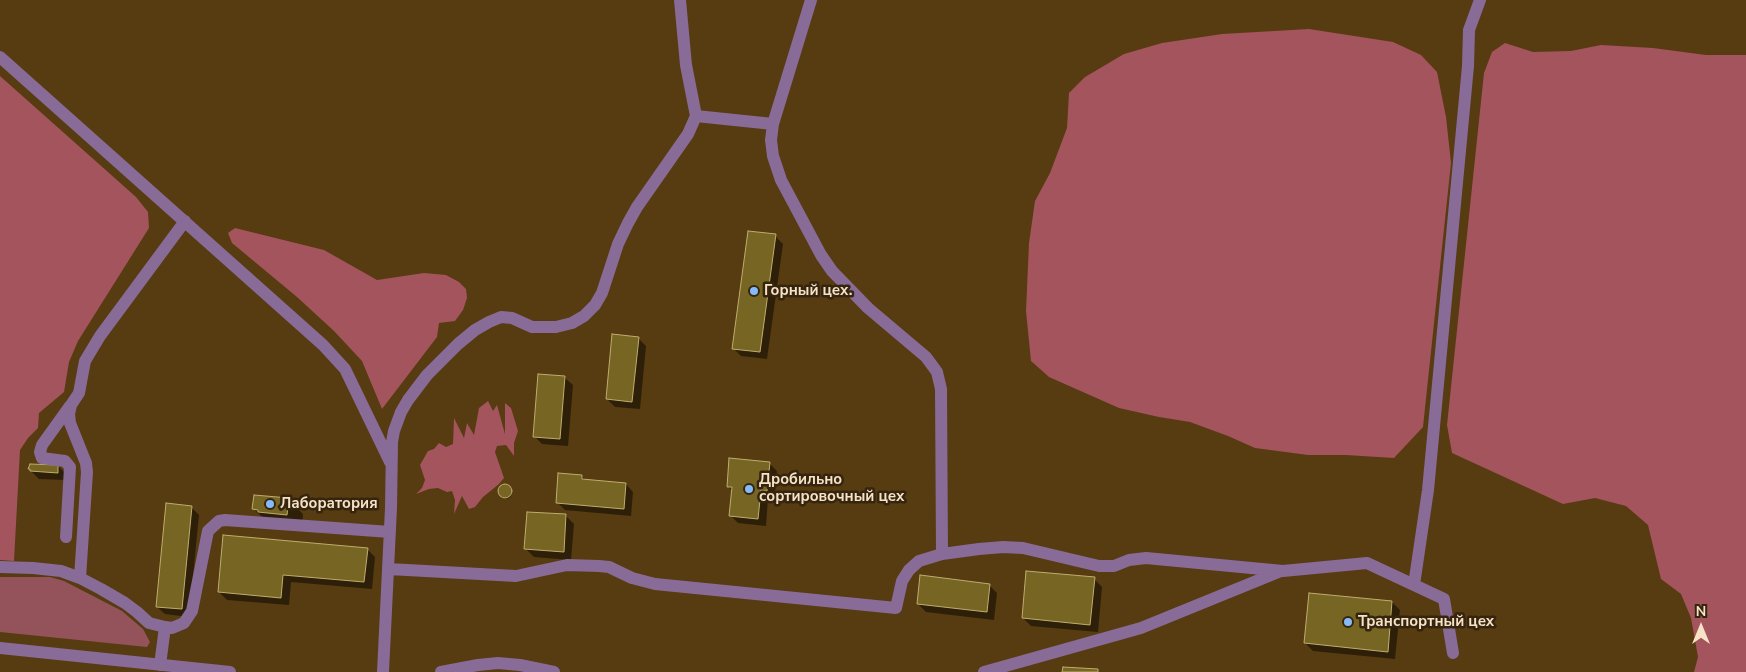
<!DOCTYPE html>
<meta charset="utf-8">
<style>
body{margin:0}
#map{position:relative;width:1746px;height:672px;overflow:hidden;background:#573b11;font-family:"Nunito Sans",sans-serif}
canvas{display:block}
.north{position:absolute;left:1676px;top:602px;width:50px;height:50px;-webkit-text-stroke:4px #35250e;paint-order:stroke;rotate:0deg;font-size:14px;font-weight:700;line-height:20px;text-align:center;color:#f7e2c7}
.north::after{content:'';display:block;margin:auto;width:18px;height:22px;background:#f7e2c7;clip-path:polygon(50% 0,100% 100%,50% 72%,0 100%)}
</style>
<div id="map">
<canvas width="1746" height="672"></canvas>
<div class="north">N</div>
</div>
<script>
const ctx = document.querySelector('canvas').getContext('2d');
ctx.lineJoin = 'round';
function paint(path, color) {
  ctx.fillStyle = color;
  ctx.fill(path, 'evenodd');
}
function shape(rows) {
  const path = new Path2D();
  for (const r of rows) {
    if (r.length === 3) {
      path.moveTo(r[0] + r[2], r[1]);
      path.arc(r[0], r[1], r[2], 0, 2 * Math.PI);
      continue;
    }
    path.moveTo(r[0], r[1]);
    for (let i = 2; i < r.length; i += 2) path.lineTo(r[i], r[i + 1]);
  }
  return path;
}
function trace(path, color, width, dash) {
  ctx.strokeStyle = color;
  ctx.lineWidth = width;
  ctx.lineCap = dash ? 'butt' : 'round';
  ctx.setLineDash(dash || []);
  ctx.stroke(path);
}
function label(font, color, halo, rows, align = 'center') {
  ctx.font = font + ' "Nunito Sans",sans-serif';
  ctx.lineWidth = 5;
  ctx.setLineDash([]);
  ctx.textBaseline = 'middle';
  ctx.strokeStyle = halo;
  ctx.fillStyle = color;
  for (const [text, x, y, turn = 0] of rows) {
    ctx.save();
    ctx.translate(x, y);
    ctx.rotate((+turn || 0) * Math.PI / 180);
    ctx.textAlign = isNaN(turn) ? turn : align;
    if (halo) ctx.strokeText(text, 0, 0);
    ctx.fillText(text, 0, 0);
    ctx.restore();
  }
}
paint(shape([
 [0,577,50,577,64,581,122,611,143,629,150,642,147,647,0,632]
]), '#94535a');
paint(shape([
 [1309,29,1393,42,1421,55,1437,72,1446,117,1451,163,1423,427,1394,458,1346,455,1308,455,1255,448,1228,436,1190,422,1159,417,1119,408,1049,377,1031,361,1026,311,1029,243,1035,201,1050,173,1067,128,1069,93,1085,77,1124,54,1162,43,1222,34],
 [1505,43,1533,52,1571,51,1601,45,1653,48,1706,55,1746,55,1746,672,1694,672,1698,657,1691,618,1681,594,1661,579,1648,525,1626,506,1595,498,1563,504,1452,453,1447,425,1484,73,1492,52],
 [0,76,136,197,148,212,149,228,78,341,69,362,64,392,39,413,38,428,28,438,20,450,14,561,0,560],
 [235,228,324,250,377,280,424,273,446,275,459,282,466,289,467,298,463,310,455,321,439,323,437,337,382,409,362,361,334,331,297,297,232,243,228,233],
 [488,401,493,411,497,405,505,434,505,403,511,408,518,431,514,443,514,456,506,445,497,446,495,452,504,478,499,484,483,497,475,507,469,509,462,496,454,514,455,500,452,491,447,492,438,488,429,489,416,494,422,488,425,480,420,465,428,451,434,449,439,443,446,447,453,444,454,418,464,438,467,423,474,435,479,408]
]), '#a3545d');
paint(shape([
 [775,236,783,244,767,359,741,356,733,348],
 [638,338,646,346,640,409,615,407,607,399],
 [565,378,573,385,568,446,542,444,534,436],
 [769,463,777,471,774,498,768,498,766,526,738,523,730,515,732,491,728,486],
 [58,466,66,474,65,480,39,479,29,469],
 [582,476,586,481,626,484,633,492,631,516,565,510,557,502],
 [506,493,6],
 [288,499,303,514,302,529,269,524,254,509],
 [191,507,199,515,189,617,165,614,157,607],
 [566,516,574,524,571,560,534,557,526,549],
 [367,549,375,557,372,589,291,582,289,605,227,600,219,592],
 [1094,579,1102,587,1098,632,1031,626,1023,618],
 [989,585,997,593,994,620,926,612,918,604],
 [1392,602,1400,610,1395,659,1313,651,1305,643]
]), '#0007');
const building = shape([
 [748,231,776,234,760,352,732,349,748,231],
 [612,334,639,337,632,402,606,399,612,334],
 [538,374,565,376,560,439,533,437,538,374],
 [729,458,770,462,767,491,761,490,758,519,729,516,732,487,727,487,729,458],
 [30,464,58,465,58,473,30,471,30,469,28,469,30,464],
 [558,473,582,475,582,479,626,483,624,509,556,503,558,473],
 [505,491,7],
 [254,495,289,498,287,515,258,512,258,510,252,509,254,495],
 [166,503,192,506,182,609,156,607,166,503],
 [527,512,566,514,564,552,524,549,527,512],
 [223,535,368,548,364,582,283,575,281,598,218,592,223,535],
 [1026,571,1095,577,1090,625,1022,618,1026,571],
 [920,575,990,584,987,612,917,604,920,575],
 [1309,593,1392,601,1388,652,1304,643,1309,593],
 [1063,667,1098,669,1098,672,1062,672,1063,667]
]);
paint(building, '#776524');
trace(building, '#c0ad6e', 1);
trace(shape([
 [0,57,323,345,345,369,390,462],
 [696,116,773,124,811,0],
 [773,124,771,140,773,156,781,180,821,255,832,271,868,308,926,357,937,372,941,389,942,554],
 [66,537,70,467,65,461,42,458,40,452,42,445,70,406],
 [0,567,33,568,61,571,80,578,101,589,125,603,137,612,149,623,165,627,172,628,184,623,192,611,208,531,219,521,225,520,390,532],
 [389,569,516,576,567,565,599,566,609,567,632,578,655,584,896,608,902,581,909,570,919,561,942,554,979,549,1003,547,1023,548,1099,566,1114,566,1129,560,1146,558,1283,571,1367,563,1444,599,1453,653],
 [80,578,87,472,86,463,70,423,69,414,71,405,79,393,85,361,100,336,185,221],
 [1414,585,1428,490,1468,66,1469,30,1480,0],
 [0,648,230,672],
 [160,665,165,627],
 [383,672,391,508,392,442,394,431,401,412,408,400,427,375,458,344,475,330,489,322,501,317,512,318,532,327,556,327,572,323,584,316,595,305,602,293,618,244,628,223,637,207,688,134,696,116,686,65,680,0],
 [441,672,478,665,498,663,520,665,554,672],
 [984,672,1141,628,1281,571]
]), '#886b97', 12);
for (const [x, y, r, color] of [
 [754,291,5,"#86bbfb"],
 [749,489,5,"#86bbfb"],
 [270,504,5,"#86bbfb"],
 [1348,622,5,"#86bbfb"]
]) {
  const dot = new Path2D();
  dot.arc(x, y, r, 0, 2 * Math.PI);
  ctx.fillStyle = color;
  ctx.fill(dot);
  trace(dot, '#35250e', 2);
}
label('bold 15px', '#f7e2c7', '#35250e', [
 ["Горный цех.",764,291],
 ["Дробильно",759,480],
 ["сортировочный цех",759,497],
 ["Лаборатория",280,504],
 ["Транспортный цех",1358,622]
], 'left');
</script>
